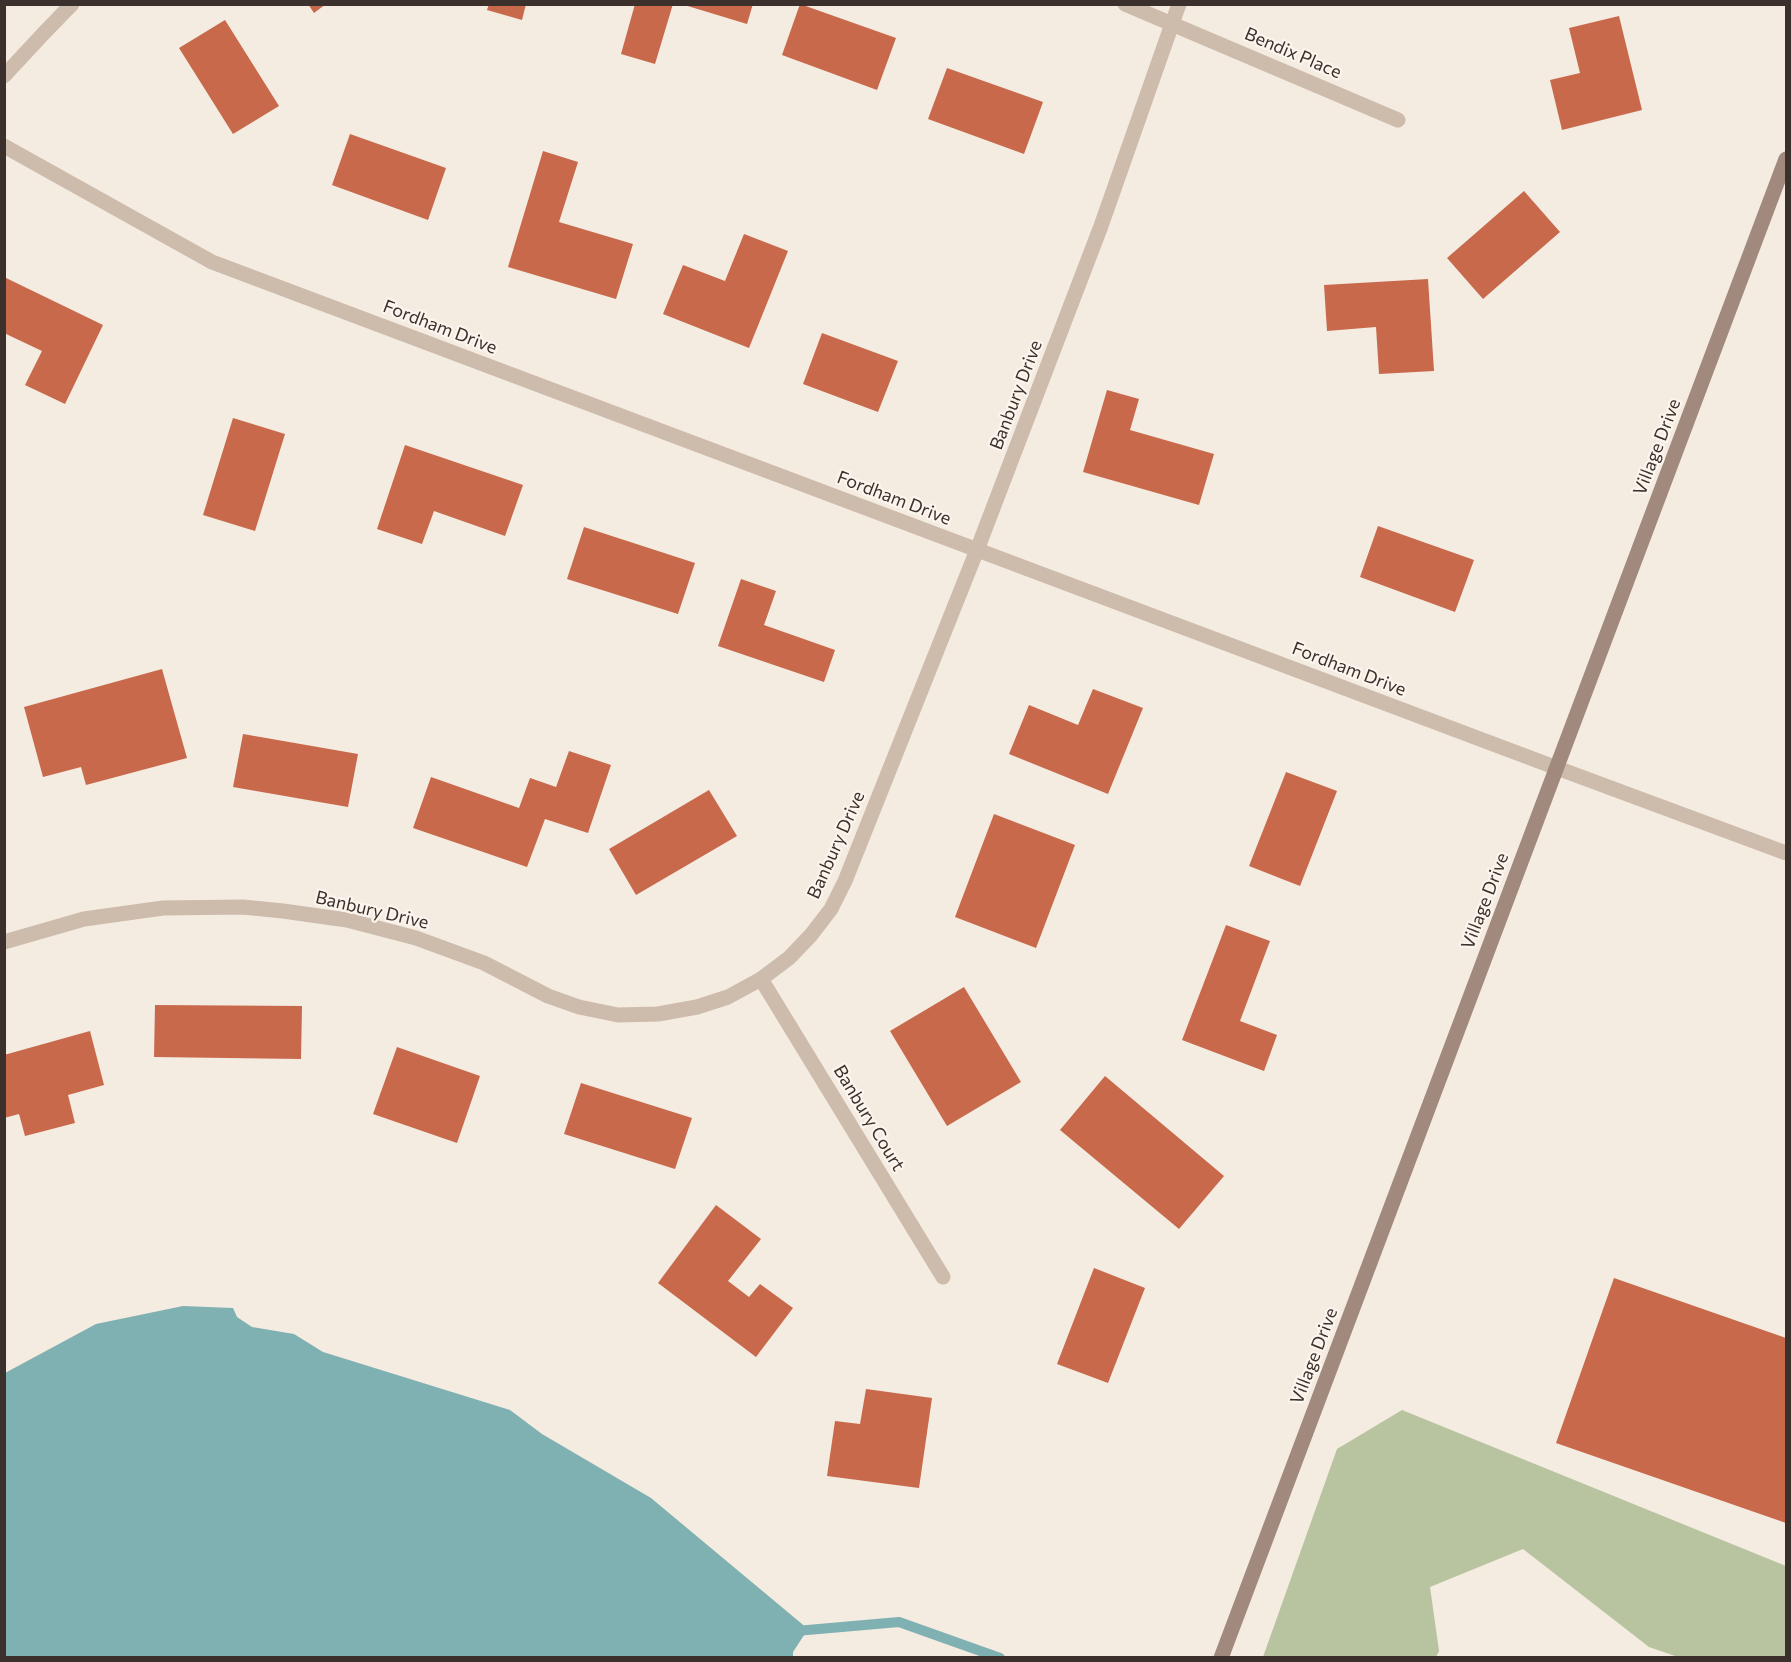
<!DOCTYPE html>
<style>
body{margin:0}
#map{position:relative;width:1791px;height:1662px;overflow:hidden;background:#f4ebe1;font-family:Commissioner,sans-serif}
canvas{display:block}
.frame{position:absolute;inset:0;border:6px solid #3b302b;pointer-events:none}
</style>
<div id="map">
<canvas width="1791" height="1662"></canvas>
<div class="frame"></div>
</div>
<script>
const ctx = document.querySelector('canvas').getContext('2d');
ctx.lineJoin = 'round';
function paint(path, color) {
  ctx.fillStyle = color;
  ctx.fill(path, 'evenodd');
}
function shape(rows) {
  const path = new Path2D();
  for (const r of rows) {
    path.moveTo(r[0], r[1]);
    for (let i = 2; i < r.length; i += 2) path.lineTo(r[i], r[i + 1]);
  }
  return path;
}
function trace(path, color, width, dash) {
  ctx.strokeStyle = color;
  ctx.lineWidth = width;
  ctx.lineCap = dash ? 'butt' : 'round';
  ctx.setLineDash(dash || []);
  ctx.stroke(path);
}
function label(font, color, halo, rows, align = 'center') {
  ctx.font = font + ' Commissioner,sans-serif';
  ctx.lineWidth = 4.5;
  ctx.setLineDash([]);
  ctx.textBaseline = 'middle';
  ctx.strokeStyle = halo;
  ctx.fillStyle = color;
  for (const [text, x, y, turn = 0] of rows) {
    ctx.save();
    ctx.translate(x, y);
    ctx.rotate((+turn || 0) * Math.PI / 180);
    ctx.textAlign = isNaN(turn) ? turn : align;
    if (halo) ctx.strokeText(text, 0, 0);
    ctx.fillText(text, 0, 0);
    ctx.restore();
  }
}
paint(shape([
 [1402,1410,1786,1566,1786,1657,1678,1657,1649,1647,1523,1549,1430,1587,1439,1651,1436,1657,1263,1657,1337,1449]
]), '#b8c4a0');
paint(shape([
 [183,1306,233,1308,237,1317,252,1327,294,1334,323,1352,510,1410,542,1434,651,1498,808,1629,793,1652,793,1657,5,1657,5,1373,96,1324]
]), '#7fb0b2');
trace(shape([
 [796,1631,899,1622,1000,1658]
]), '#7fb0b2', 10);
paint(shape([
 [308,4,326,4,314,13],
 [489,4,526,4,522,20,487,10],
 [635,4,673,4,655,64,621,54],
 [681,4,753,4,747,24],
 [800,4,896,38,877,90,782,55],
 [1619,16,1642,110,1562,130,1550,80,1580,73,1569,28],
 [225,20,279,106,233,134,179,48],
 [947,68,1043,102,1024,154,928,119],
 [350,134,446,168,428,220,332,185],
 [543,151,578,162,559,222,633,244,616,299,508,267],
 [1524,191,1560,232,1483,299,1447,258],
 [744,234,788,251,749,348,663,314,683,265,725,281],
 [4,277,103,325,65,404,25,385,42,351,4,333],
 [1428,279,1434,371,1379,374,1376,327,1327,331,1324,285],
 [822,333,898,361,878,412,803,384],
 [1107,390,1139,399,1130,430,1214,454,1199,505,1083,472],
 [233,418,285,434,255,531,203,515],
 [405,445,523,485,505,536,434,511,422,544,377,529],
 [1378,526,1474,560,1455,612,1360,577],
 [584,527,695,563,678,614,567,579],
 [741,579,776,591,764,625,835,650,824,682,718,646],
 [162,669,187,758,86,785,81,767,43,777,24,707],
 [1093,689,1143,708,1108,794,1009,754,1029,705,1078,725],
 [243,734,358,754,348,807,233,787],
 [569,751,611,765,588,833,545,819,527,867,413,828,431,777,519,808,530,778,556,787],
 [1286,772,1337,791,1300,886,1249,866],
 [709,790,737,836,636,895,609,849],
 [994,814,1075,845,1036,948,955,917],
 [1226,925,1270,941,1240,1021,1277,1035,1264,1071,1182,1040],
 [964,987,1021,1082,947,1126,890,1031],
 [155,1005,302,1006,301,1059,154,1057],
 [90,1031,104,1085,68,1095,75,1123,25,1136,19,1114,4,1118,4,1055],
 [397,1047,480,1076,457,1143,373,1114],
 [1105,1076,1224,1176,1179,1229,1060,1130],
 [581,1083,692,1118,675,1169,564,1134],
 [716,1205,761,1239,728,1281,749,1297,760,1284,793,1308,756,1357,658,1283],
 [1094,1268,1145,1288,1108,1383,1057,1364],
 [1614,1278,1786,1338,1786,1523,1556,1443],
 [866,1389,932,1398,919,1488,827,1476,835,1421,860,1424]
]), '#c8694b');
trace(shape([
 [1125,4,1398,120],
 [4,76,43,34,72,4],
 [4,146,212,262,1557,768,1786,853],
 [4,942,84,919,163,908,243,907,283,911,347,920,416,938,484,963,548,996,579,1007,618,1015,658,1014,697,1007,728,997,761,979,789,958,811,935,831,909,845,881,977,550,1101,226,1179,4],
 [761,979,943,1277]
]), '#cdbbac', 15);
trace(shape([
 [1221,1658,1786,159]
]), '#a18a7d', 15);
label('18px', '#3b302b', '#fbf5ee', [
 ["Bendix Place",1293,53,23],
 ["Fordham Drive",440,327,21],
 ["Banbury Drive",1016,395,-69],
 ["Village Drive",1657,447,-69],
 ["Fordham Drive",894,498,21],
 ["Fordham Drive",1349,669,21],
 ["Banbury Drive",836,845,-66],
 ["Village Drive",1485,901,-69],
 ["Banbury Drive",372,910,13],
 ["Banbury Court",869,1118,59],
 ["Village Drive",1314,1356,-69]
]);
</script>
